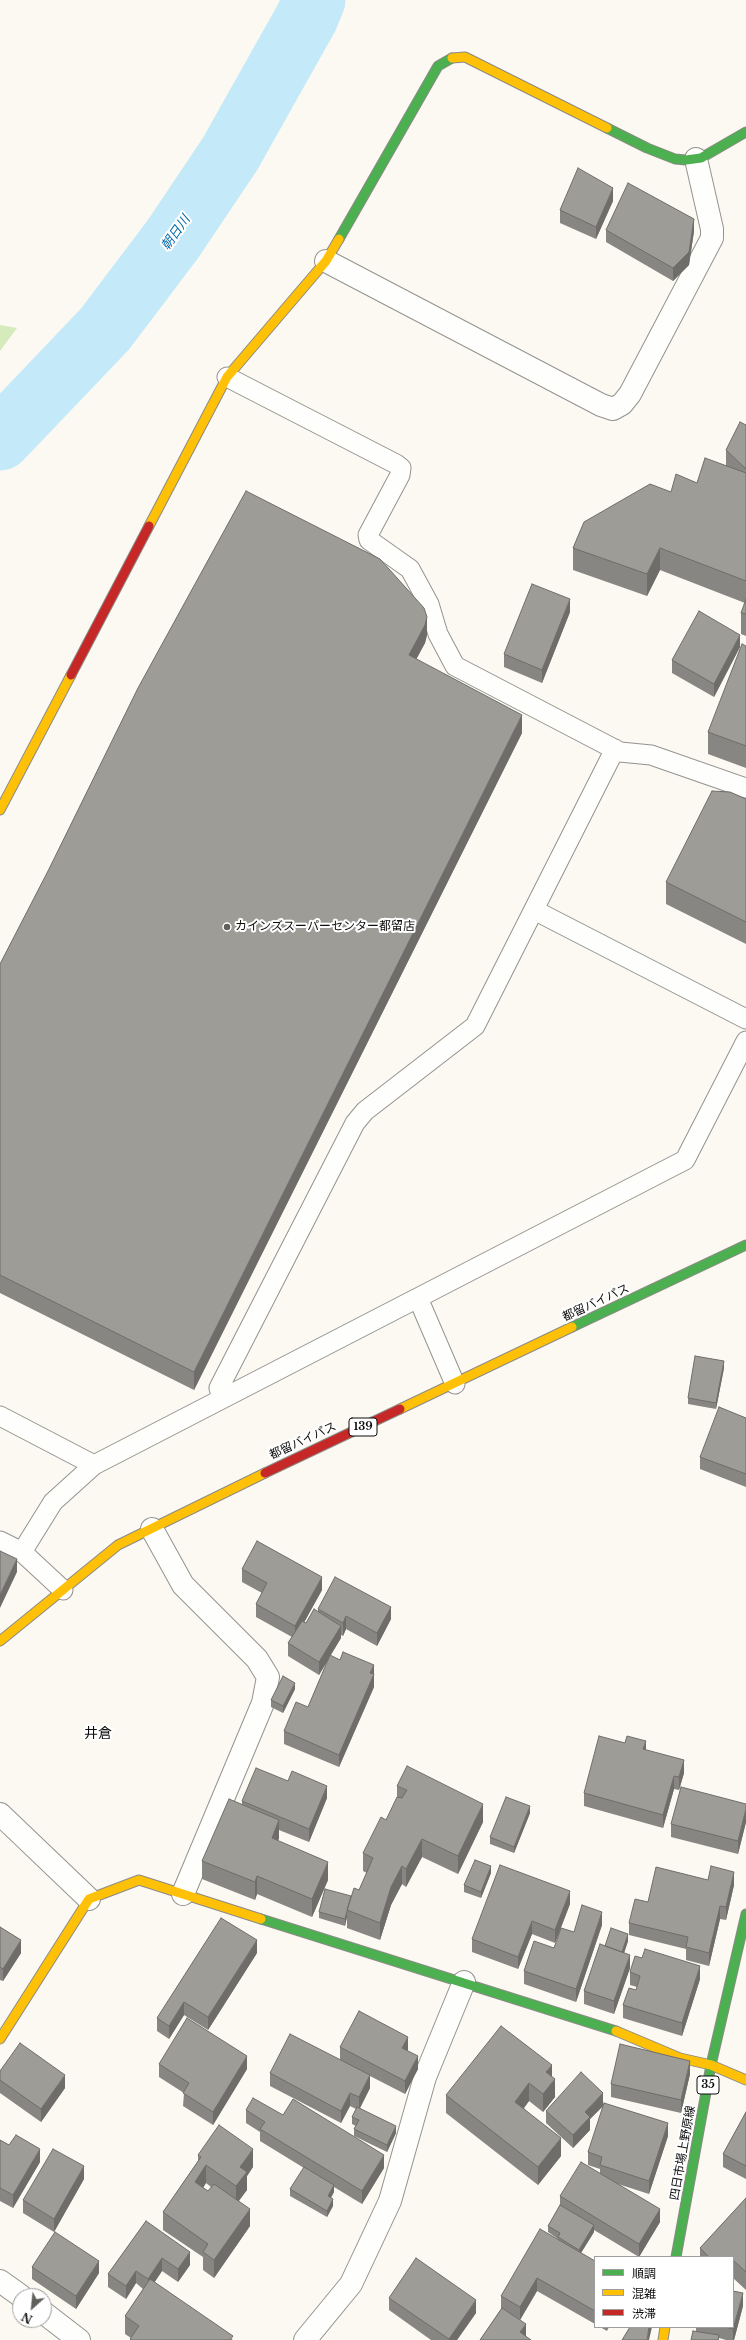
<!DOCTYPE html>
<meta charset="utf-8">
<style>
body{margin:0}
#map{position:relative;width:746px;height:2340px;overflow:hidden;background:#fbf9f1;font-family:"Libre Baskerville","Noto Sans JP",serif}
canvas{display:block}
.legend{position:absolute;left:594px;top:2256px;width:140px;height:72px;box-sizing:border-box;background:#fff;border:1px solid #9e9e9e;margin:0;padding:5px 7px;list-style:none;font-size:12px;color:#0d0d0d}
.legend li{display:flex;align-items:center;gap:8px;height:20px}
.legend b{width:20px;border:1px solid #9e9e9e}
.north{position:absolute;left:12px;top:2288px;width:40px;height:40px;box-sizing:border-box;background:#fff;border:1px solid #9e9e9e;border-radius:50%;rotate:207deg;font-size:11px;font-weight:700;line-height:16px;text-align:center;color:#0d0d0d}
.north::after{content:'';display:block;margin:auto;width:14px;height:18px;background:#60605d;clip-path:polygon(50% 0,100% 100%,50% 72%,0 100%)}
</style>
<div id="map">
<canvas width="746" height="2340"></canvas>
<ul class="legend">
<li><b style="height:5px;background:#4caf50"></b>順調</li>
<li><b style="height:5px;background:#ffc107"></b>混雑</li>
<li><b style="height:5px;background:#c62828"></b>渋滞</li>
</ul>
<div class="north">N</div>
</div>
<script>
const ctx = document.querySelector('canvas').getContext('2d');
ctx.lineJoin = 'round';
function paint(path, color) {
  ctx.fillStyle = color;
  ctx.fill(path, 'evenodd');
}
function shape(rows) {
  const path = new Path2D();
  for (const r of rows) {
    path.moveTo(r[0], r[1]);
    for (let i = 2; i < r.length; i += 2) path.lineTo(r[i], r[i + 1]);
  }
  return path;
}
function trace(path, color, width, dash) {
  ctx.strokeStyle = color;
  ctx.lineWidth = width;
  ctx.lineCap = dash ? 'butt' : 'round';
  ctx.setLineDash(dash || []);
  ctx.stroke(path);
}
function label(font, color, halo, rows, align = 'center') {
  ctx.font = font + ' "Libre Baskerville","Noto Sans JP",serif';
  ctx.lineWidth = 4;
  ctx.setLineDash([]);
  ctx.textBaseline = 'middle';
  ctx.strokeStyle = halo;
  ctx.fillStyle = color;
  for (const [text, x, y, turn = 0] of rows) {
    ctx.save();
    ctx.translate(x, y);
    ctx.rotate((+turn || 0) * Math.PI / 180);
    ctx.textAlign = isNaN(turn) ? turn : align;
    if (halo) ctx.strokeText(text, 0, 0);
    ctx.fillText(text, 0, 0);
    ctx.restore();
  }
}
paint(shape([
 [0,325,17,328,0,351]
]), '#d6ebbc');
trace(shape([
 [0,439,105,329,173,239,230,154,307,17,314,0]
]), '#c4eaf9', 63);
const lane = shape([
 [227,377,396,464,401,468,400,475,368,535,369,540,410,569,429,604,438,634,455,666,620,752,651,755,746,788],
 [534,910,746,1019],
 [418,1298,455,1384],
 [222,1399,219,1388,222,1382,355,1123,365,1111,475,1026,615,749],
 [0,1416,94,1465],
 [0,1541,22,1552,63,1590],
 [22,1552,53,1502,94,1465,685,1160,746,1041]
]);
const street = shape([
 [326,261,601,405,613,409,622,404,630,394,712,238,712,229,696,159],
 [152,1529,183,1585,257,1659,268,1677,263,1703,183,1894],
 [0,1814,89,1899],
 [0,2281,21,2296],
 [44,2313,79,2340],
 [305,2340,351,2284,390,2201,425,2077,464,1982]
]);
const fast = shape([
 [607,128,647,148,675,159,686,160,701,158,746,132],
 [339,239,438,66,452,58],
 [572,1327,746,1245],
 [261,1919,616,2031],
 [676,2257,711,2065,746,1914]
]);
const slow = shape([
 [452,58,465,57,607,128],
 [149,526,227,377,326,261,339,239],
 [0,810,71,675],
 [400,1409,572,1327],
 [0,1641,118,1545,265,1473],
 [616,2031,680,2058,711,2065,746,2080],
 [0,2039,89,1899,139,1880,261,1919],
 [663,2340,665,2327]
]);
const jam = shape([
 [71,675,149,526],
 [265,1473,400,1409]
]);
trace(lane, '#949390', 21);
trace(street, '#949390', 24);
trace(fast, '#8b8a86', 11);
trace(slow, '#8b8a86', 11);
trace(jam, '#8b8a86', 11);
trace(lane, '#fefefd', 19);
trace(street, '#fefefd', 22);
trace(fast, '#4caf50', 9);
trace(slow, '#ffc107', 9);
trace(jam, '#c62828', 9);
paint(shape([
 [613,201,596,239,560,223,560,210],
 [606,230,694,231,689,265,673,281,606,242],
 [746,425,746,636,741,634,741,613,745,603,660,570,647,596,573,570,573,548,671,492,697,483,726,466,726,450],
 [570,612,542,683,504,667,504,654],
 [427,635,425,643,416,659,522,733,194,1390,0,1293,0,964],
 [746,646,746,768,708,754,708,732],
 [740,647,714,697,672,673,672,660],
 [746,799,746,944,666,904,666,882],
 [724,1368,716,1409,688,1404,688,1398],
 [746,1418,746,1487,700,1469,700,1457],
 [242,1569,322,1590,304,1622,306,1623,318,1612,318,1609,391,1619,377,1646,346,1629,343,1636,341,1635,341,1638,330,1656,340,1660,374,1665,374,1687,339,1767,284,1744,284,1731,308,1707,328,1660,319,1675,288,1656,288,1643,292,1637,256,1617,256,1604,262,1593,242,1582],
 [295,1689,283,1713,271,1707,271,1700],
 [646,1750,684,1773,679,1790,674,1789,663,1828,584,1806,584,1793],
 [397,1786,483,1822,458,1874,422,1857,406,1887,402,1884,391,1905,380,1940,347,1928,347,1917,345,1926,319,1918,319,1912,351,1896,359,1890,367,1873,363,1871,363,1853,386,1820,397,1798],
 [327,1798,309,1842,279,1830,279,1838,278,1841,328,1880,312,1917,257,1894,255,1900,202,1879,202,1861,242,1804,242,1801],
 [746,1804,746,1822,738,1854,671,1837,671,1824],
 [530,1813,514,1853,490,1844,490,1837],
 [491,1873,481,1898,464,1892,464,1885],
 [708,1880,734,1885,726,1920,720,1919,709,1966,686,1960,686,1949,629,1935,629,1923,648,1902],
 [570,1904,555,1943,532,1934,518,1969,472,1952,472,1939],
 [602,1925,576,2002,524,1984,524,1971,574,1932],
 [0,1927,21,1953,3,1981,0,1980],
 [628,1941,624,1953,630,1968,614,2014,584,2004,584,1991,605,1946],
 [257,1953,208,2030,184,2015,169,2039,157,2031,157,2018],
 [630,1972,700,1979,682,2036,623,2018,623,2005,636,1990,637,1987,630,1985],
 [340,2047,408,2049,408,2051,418,2069,405,2094,370,2076,370,2088,360,2108,396,2133,387,2152,354,2136,354,2129,356,2126,352,2124,352,2117,356,2109,350,2106,341,2123,270,2086,270,2073,340,2060],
 [159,2064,247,2069,213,2125,183,2106,184,2093,159,2077],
 [0,2071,65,2088,41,2122,0,2093],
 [690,2074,681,2113,611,2097,611,2084],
 [552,2076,555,2097,543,2112,529,2101,524,2108,561,2156,538,2185,446,2113,446,2095],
 [603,2106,590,2119,590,2130,573,2148,546,2123,546,2111],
 [246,2110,283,2115,384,2168,362,2204,334,2187,334,2192,331,2198,333,2206,327,2217,290,2196,290,2189,304,2168,260,2141,260,2132,246,2123],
 [746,2112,746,2179,723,2167,723,2154],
 [668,2136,649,2194,618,2184,660,2222,639,2257,594,2230,594,2232,581,2253,595,2261,595,2324,537,2291,520,2320,515,2317,480,2340,501,2309,501,2296,558,2239,548,2232,548,2226,560,2206,560,2196,600,2173,600,2169,588,2165,588,2152],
 [0,2140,40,2162,13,2208,0,2201],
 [198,2155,253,2167,247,2176,247,2190,239,2201,250,2226,214,2278,203,2270,203,2257,163,2230,163,2212,198,2161],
 [206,2183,211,2187,208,2191,203,2188],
 [84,2179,54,2232,23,2213,23,2200],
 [746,2198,746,2290,733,2278,733,2257,700,2257,700,2248],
 [146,2221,190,2265,178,2282,162,2271,154,2283,233,2340,130,2340,131,2338,125,2334,125,2316,143,2289,136,2283,126,2299,108,2287,108,2274],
 [32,2267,99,2273,76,2309,32,2279],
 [389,2298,476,2313,457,2340,431,2340,389,2310],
 [743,2306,734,2340,726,2340,719,2338,719,2340,696,2332,696,2327,733,2327],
 [600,2327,609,2327,607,2331]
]), '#888682');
paint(shape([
 [613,188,613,201,596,239,596,227],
 [694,219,694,231,689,265,673,281,673,268],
 [660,548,660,570,647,596,647,574],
 [570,599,570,612,542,683,542,670],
 [427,617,427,635,425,643,409,673,409,655],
 [740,635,740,647,714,697,714,684],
 [522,715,522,733,194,1390,194,1372],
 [724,1361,724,1368,716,1409,716,1403],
 [17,1559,17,1572,0,1608,0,1595],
 [322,1577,322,1590,295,1639,295,1626],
 [391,1607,391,1619,377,1646,377,1633],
 [346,1616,346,1629,343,1636,343,1623],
 [341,1626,341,1638,319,1675,319,1662],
 [374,1665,374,1687,339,1767,339,1755],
 [295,1683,295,1689,283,1713,283,1706],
 [646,1741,646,1754,643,1749],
 [684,1760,684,1773,679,1790,679,1777],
 [674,1776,674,1789,663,1828,663,1815],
 [327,1786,327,1798,309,1842,309,1829],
 [483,1804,483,1822,458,1874,458,1856],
 [530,1806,530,1813,514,1853,514,1847],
 [746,1809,746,1822,738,1854,738,1841],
 [279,1820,279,1838,272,1856,272,1838],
 [422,1839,422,1857,406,1887,406,1869],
 [328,1862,328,1880,312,1917,312,1899],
 [402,1866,402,1884,391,1905,380,1940,380,1923,391,1887],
 [491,1866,491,1873,481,1898,481,1892],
 [734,1872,734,1885,726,1920,726,1907],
 [257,1876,257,1894,255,1900,255,1882],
 [570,1891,570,1904,555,1943,555,1930],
 [351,1896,347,1910,347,1917,345,1926,345,1919],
 [720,1906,720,1919,709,1966,709,1953],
 [602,1912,602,1925,576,2002,576,1989],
 [532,1921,532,1934,518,1969,518,1957],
 [628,1934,628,1941,622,1959,622,1952],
 [21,1940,21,1953,3,1981,3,1969],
 [257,1940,257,1953,208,2030,208,2017],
 [630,1955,630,1968,614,2014,614,2001],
 [700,1966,700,1979,682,2036,682,2023],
 [184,2002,184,2015,169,2039,169,2026],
 [408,2037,408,2049,402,2061,402,2048],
 [247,2056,247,2069,213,2125,213,2112],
 [418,2056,418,2069,405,2094,405,2081],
 [690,2061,690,2074,681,2113,681,2100],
 [552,2065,552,2083,555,2079,555,2097,543,2112,543,2094,546,2072],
 [65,2075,65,2088,41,2122,41,2109],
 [370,2075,370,2088,359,2110,359,2097],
 [529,2083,529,2101,515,2120,515,2102],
 [350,2093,350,2106,341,2123,341,2111],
 [603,2093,603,2106,590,2119,590,2130,573,2148,573,2135,585,2112],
 [668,2123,668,2136,649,2194,649,2181],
 [396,2126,396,2133,387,2152,387,2145],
 [561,2138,561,2156,538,2185,538,2167],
 [40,2149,40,2162,13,2208,13,2195],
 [253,2149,253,2167,247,2176,247,2190,236,2204,236,2186,240,2167],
 [384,2155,384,2168,362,2204,362,2191],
 [206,2165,206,2183,195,2200,195,2182],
 [84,2166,84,2179,54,2232,54,2219],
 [334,2185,334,2192,328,2202,328,2196],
 [333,2199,333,2206,327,2217,327,2211],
 [250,2209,250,2226,214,2278,214,2260],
 [660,2209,660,2222,639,2257,639,2244],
 [594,2225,594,2232,579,2256,579,2250],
 [190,2252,190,2265,178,2282,178,2269],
 [162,2258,162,2271,148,2292,148,2279],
 [99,2261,99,2273,76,2309,76,2296],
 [136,2271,136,2283,126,2299,126,2286],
 [537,2278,537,2291,520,2320,520,2307],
 [743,2293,743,2306,734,2340,733,2340,733,2329],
 [476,2300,476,2313,457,2340,449,2340,449,2339],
 [526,2324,526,2337,520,2332],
 [649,2327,652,2327,649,2340,647,2340]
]), '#6f6d6a');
const building = shape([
 [578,168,613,188,596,227,560,210,578,168],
 [628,183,694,219,689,252,673,268,606,230,628,183],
 [740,422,746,425,746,469,726,450,740,422],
 [705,458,746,473,746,581,660,548,647,574,573,548,584,522,650,484,671,492,676,474,697,483,705,458],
 [246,491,380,559,424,608,427,617,425,625,409,655,522,715,194,1372,0,1275,0,964,48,871,138,688,246,491],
 [532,584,570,599,542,670,504,654,532,584],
 [746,599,746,614,741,613,746,599],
 [699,611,740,635,714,684,672,660,699,611],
 [742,644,746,646,746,746,708,732,742,644],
 [712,791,730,792,746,799,746,922,666,882,712,791],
 [695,1356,724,1361,716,1403,688,1398,695,1356],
 [719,1407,746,1418,746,1474,700,1457,719,1407],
 [257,1541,322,1577,295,1626,256,1604,267,1583,242,1569,257,1541],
 [0,1551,17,1559,0,1595,0,1551],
 [335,1577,391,1607,377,1633,346,1616,343,1623,318,1609,335,1577],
 [314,1609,341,1626,319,1662,288,1643,302,1621,306,1623,314,1609],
 [343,1652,374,1665,370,1673,374,1674,339,1755,284,1731,296,1702,308,1707,330,1655,340,1660,343,1652],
 [283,1676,295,1683,283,1706,271,1700,283,1676],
 [599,1736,625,1743,627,1736,646,1741,643,1749,684,1760,679,1777,674,1776,663,1815,584,1793,599,1736],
 [407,1766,483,1804,458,1856,422,1839,406,1869,402,1866,391,1887,380,1923,347,1910,354,1888,359,1890,373,1858,363,1853,381,1817,386,1820,397,1797,402,1798,407,1790,397,1786,407,1766],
 [256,1768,288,1781,292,1771,327,1786,309,1829,242,1801,256,1768],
 [681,1787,746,1804,746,1809,738,1841,671,1824,681,1787],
 [506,1797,530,1806,514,1847,490,1837,506,1797],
 [229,1799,279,1820,272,1838,328,1862,312,1899,257,1876,255,1882,202,1861,229,1799],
 [475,1860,491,1866,481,1892,464,1885,475,1860],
 [500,1865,570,1891,555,1930,532,1921,518,1957,472,1939,500,1865],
 [711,1866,734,1872,726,1907,720,1906,709,1953,686,1947,688,1937,629,1923,635,1899,648,1902,656,1867,708,1880,711,1866],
 [325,1889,351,1896,345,1919,319,1912,325,1889],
 [582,1905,602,1912,576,1989,524,1971,534,1941,554,1948,561,1928,574,1932,582,1905],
 [221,1918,257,1940,208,2017,184,2002,169,2026,157,2018,221,1918],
 [0,1927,21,1940,3,1969,0,1967,0,1927],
 [611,1928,628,1934,622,1952,605,1946,611,1928],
 [600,1944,630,1955,614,2001,584,1991,600,1944],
 [645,1949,700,1966,682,2023,623,2005,629,1988,636,1990,640,1976,630,1972,635,1956,642,1958,645,1949],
 [359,2011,408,2037,402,2048,418,2056,405,2081,340,2047,359,2011],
 [187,2018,247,2056,213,2112,183,2093,189,2083,159,2064,187,2018],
 [501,2026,552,2065,546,2072,555,2079,543,2094,529,2083,515,2102,561,2138,538,2167,446,2095,501,2026],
 [290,2034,370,2075,359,2097,350,2093,341,2111,270,2073,290,2034],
 [20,2043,65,2075,41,2109,0,2080,0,2071,20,2043],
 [620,2044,690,2061,681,2100,611,2084,620,2044],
 [581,2072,603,2093,585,2112,590,2117,573,2135,546,2111,581,2072],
 [253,2098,283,2115,293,2099,384,2155,362,2191,260,2129,265,2122,246,2110,253,2098],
 [604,2103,668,2123,649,2181,600,2165,602,2157,588,2152,604,2103],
 [357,2107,396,2126,387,2145,354,2129,359,2120,352,2117,357,2107],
 [746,2112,746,2166,723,2154,746,2112],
 [219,2125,253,2149,240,2167,247,2172,236,2186,206,2165,195,2182,208,2191,214,2184,250,2209,214,2260,203,2252,208,2244,163,2212,201,2157,198,2155,219,2125],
 [16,2135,40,2149,13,2195,0,2188,0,2140,9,2145,16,2135],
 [53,2149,84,2166,54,2219,23,2200,53,2149],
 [581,2162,660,2209,639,2244,560,2196,581,2162],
 [304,2167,334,2185,328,2196,333,2199,327,2211,290,2189,304,2167],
 [746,2198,746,2272,733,2260,733,2257,709,2257,700,2248,746,2198],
 [560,2205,594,2225,579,2250,558,2237,560,2233,548,2226,560,2205],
 [146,2221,190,2252,178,2269,162,2258,148,2279,136,2271,126,2286,108,2274,146,2221],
 [540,2229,595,2261,595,2311,537,2278,520,2307,501,2296,540,2229],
 [55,2232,99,2261,76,2296,32,2267,55,2232],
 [416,2258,476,2300,449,2339,389,2298,416,2258],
 [150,2279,233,2336,230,2340,131,2340,130,2339,139,2326,125,2316,150,2279],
 [733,2291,743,2293,733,2329,725,2327,733,2327,733,2291],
 [502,2308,526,2324,520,2332,531,2340,480,2340,502,2308],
 [630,2327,649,2327,647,2340,622,2340,630,2327],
 [693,2331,719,2335,718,2340,691,2340,693,2331]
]);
paint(building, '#9e9c97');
trace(building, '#6f6d6a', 1);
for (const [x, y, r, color] of [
 [227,927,4,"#60605d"]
]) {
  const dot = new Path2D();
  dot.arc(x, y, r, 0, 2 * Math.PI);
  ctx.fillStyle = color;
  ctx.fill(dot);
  trace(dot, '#fff', 1.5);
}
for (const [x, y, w] of [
 [363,1427,28],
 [708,2085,22]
]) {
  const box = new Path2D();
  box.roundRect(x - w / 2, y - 9, w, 18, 3);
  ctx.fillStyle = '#fff';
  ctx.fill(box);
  trace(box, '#0d0d0d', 1);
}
label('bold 11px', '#0d0d0d', null, [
 ["139",363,1427],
 ["35",708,2085]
]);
label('12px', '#0d0d0d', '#fff', [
 ["カインズスーパーセンター都留店",235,927]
], 'left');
label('12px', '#0d0d0d', '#fff', [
 ["都留バイパス",596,1303,-25],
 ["都留バイパス",303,1441,-25],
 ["四日市場上野原線",683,2153,-80]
]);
label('italic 13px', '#096dac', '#fff', [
 ["朝日川",176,233,-55]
]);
label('14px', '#0d0d0d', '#fff', [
 ["井倉",98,1734]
]);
</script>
